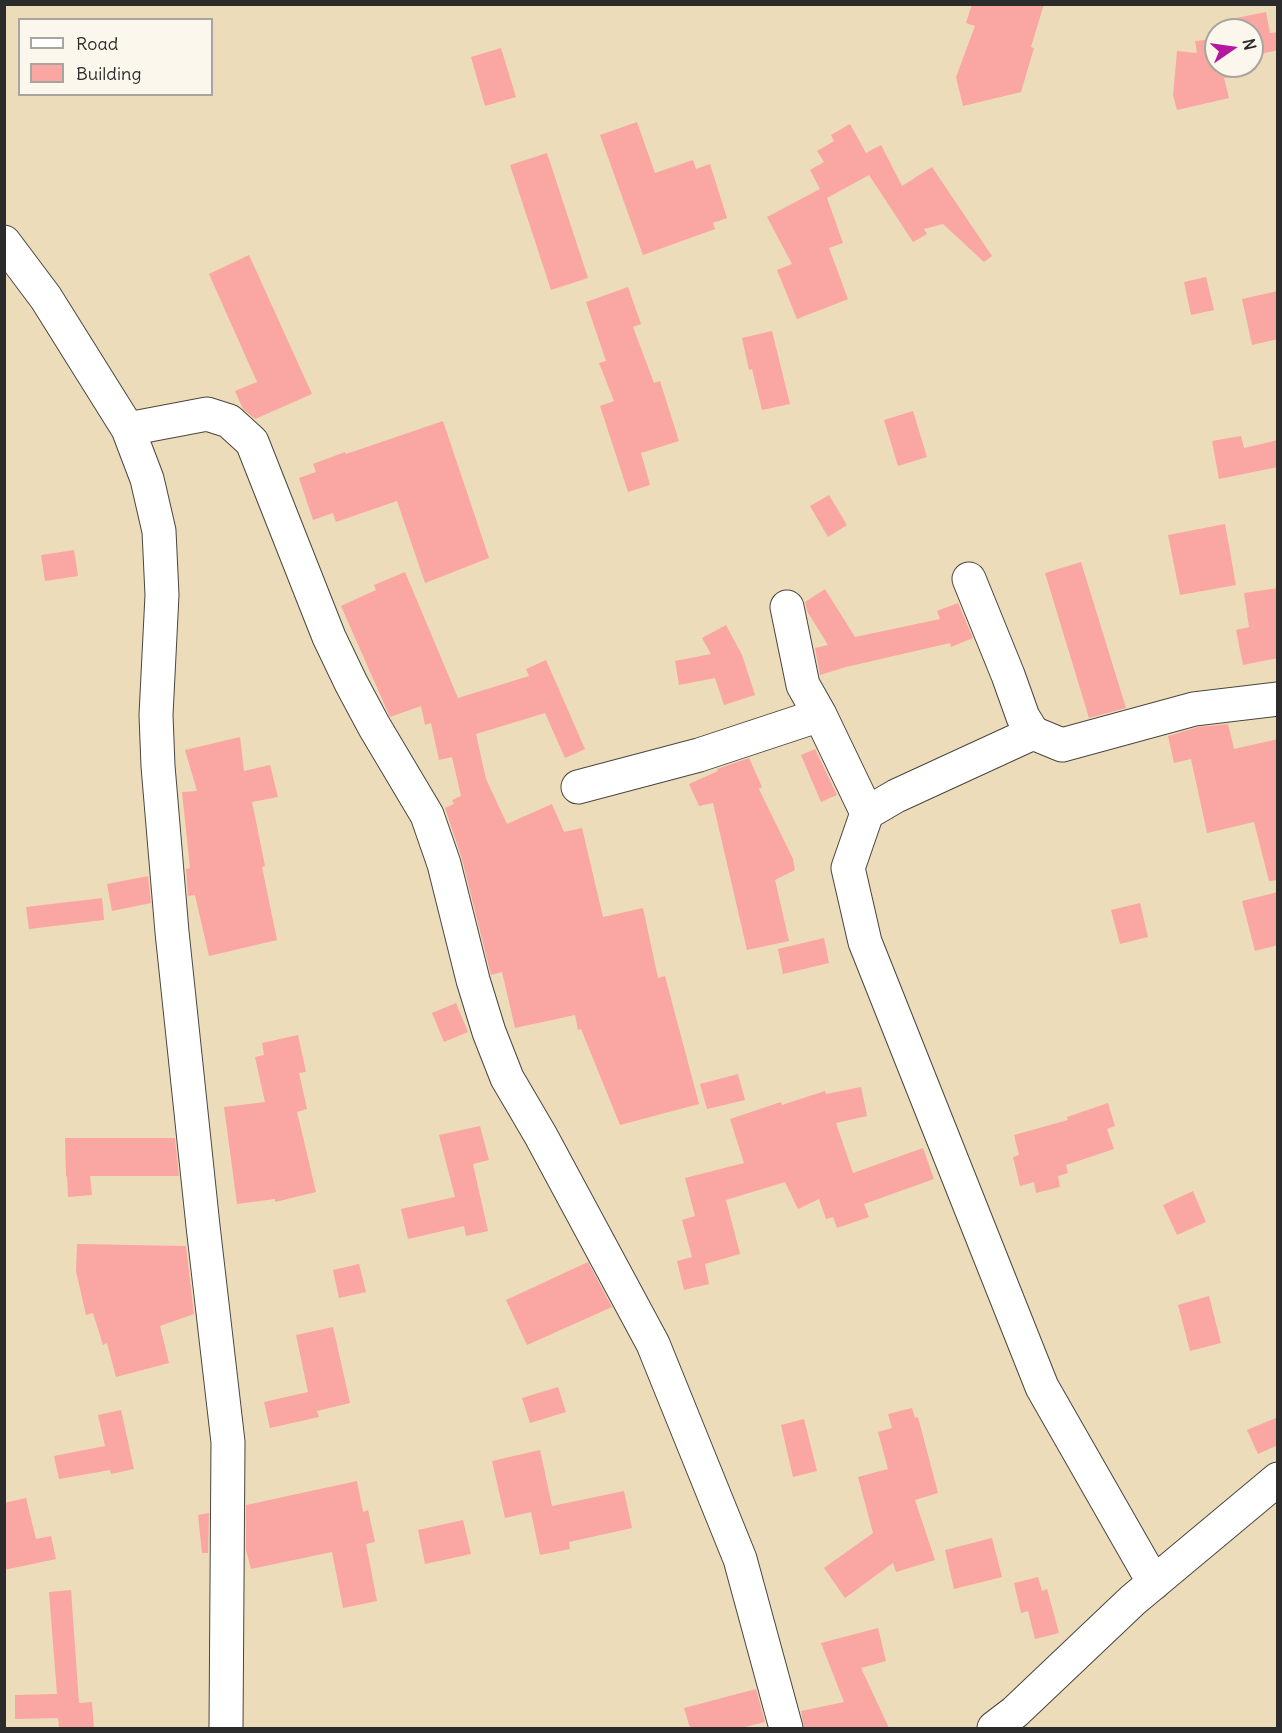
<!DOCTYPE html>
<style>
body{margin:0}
#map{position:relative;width:1282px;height:1733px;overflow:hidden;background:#eddcb9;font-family:Delius,sans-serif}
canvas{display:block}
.frame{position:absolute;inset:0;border:6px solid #2b2b2b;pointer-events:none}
.legend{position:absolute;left:18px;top:18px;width:195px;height:78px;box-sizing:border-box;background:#fbf7ec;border:2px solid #a8a59f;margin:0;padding:8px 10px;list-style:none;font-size:18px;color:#2b2b2b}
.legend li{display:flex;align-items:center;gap:12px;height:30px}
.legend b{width:30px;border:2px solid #a8a59f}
.north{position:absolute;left:1204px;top:18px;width:60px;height:60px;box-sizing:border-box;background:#fbf7ec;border:2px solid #a8a59f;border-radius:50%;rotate:77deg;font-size:16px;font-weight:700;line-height:24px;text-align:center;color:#2b2b2b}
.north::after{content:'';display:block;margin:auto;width:21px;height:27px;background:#b5179e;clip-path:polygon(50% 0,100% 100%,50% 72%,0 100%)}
</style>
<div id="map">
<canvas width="1282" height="1733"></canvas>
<div class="frame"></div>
<ul class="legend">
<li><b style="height:8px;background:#fff"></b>Road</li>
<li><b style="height:16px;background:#faa6a2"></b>Building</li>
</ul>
<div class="north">N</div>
</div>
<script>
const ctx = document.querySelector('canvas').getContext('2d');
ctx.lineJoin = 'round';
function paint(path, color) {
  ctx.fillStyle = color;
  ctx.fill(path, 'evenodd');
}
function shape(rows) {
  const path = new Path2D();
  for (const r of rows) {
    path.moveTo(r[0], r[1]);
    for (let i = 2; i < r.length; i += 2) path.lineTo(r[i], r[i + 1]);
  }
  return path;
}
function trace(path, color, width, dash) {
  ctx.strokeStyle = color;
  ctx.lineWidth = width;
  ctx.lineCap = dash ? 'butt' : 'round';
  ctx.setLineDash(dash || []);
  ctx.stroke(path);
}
paint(shape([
 [972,4,1044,4,1031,47,1034,48,1021,92,963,106,956,77,975,26,966,23],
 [1266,12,1270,33,1278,32,1278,50,1252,56,1252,30,1239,30,1236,18],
 [1216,39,1216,66,1242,66,1243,76,1224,78,1229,98,1177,110,1173,95,1177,51,1197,53,1195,41],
 [501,48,516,97,485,106,471,57],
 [637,122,655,173,693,160,696,169,710,164,727,218,713,223,715,229,643,255,600,135],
 [850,124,866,153,881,145,902,186,932,167,992,256,984,262,943,224,924,229,927,234,913,242,869,175,827,198,843,243,829,248,848,299,797,319,777,270,792,264,767,217,820,189,810,170,824,162,817,151,834,141,831,135],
 [547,153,588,278,551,290,510,165],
 [249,255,312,394,255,419,243,409,235,391,257,382,209,274],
 [1206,277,1214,310,1191,315,1184,282],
 [628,287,641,324,633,327,654,383,660,381,679,441,641,453,650,485,628,492,600,406,614,401,599,363,606,361,586,302],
 [1278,291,1278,339,1252,345,1242,299],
 [772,331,790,404,762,410,752,369,749,370,742,338],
 [913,411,927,457,898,466,884,420],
 [443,421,489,558,425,583,397,501,336,522,333,513,313,520,299,478,316,472,313,464,345,452,346,454],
 [1241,436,1244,448,1278,440,1278,467,1219,479,1212,441],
 [829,495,847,525,828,537,810,506],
 [1225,524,1236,585,1180,595,1168,535],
 [74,550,78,576,45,581,41,555],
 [1081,562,1126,708,1089,718,1045,573],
 [405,572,458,698,529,676,526,669,546,660,585,749,565,758,545,713,476,734,486,779,507,824,552,804,564,832,582,828,603,917,643,908,658,978,665,976,699,1104,620,1125,581,1029,578,1030,575,1015,515,1028,502,972,491,975,462,859,445,808,454,804,452,800,461,796,452,757,439,760,431,723,425,725,421,706,390,717,341,606,376,590,374,585],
 [1278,588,1278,658,1243,665,1236,630,1249,627,1244,593],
 [825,589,855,637,940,619,937,611,958,603,973,638,951,647,950,643,846,667,820,675,815,648,828,645,807,611,805,602],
 [726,625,742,655,755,695,724,705,715,678,679,685,675,661,711,654,702,638],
 [1228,724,1234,749,1278,739,1278,880,1269,881,1254,822,1207,833,1191,759,1174,763,1168,736,1198,727],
 [240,737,244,771,270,765,278,797,252,802,265,866,262,867,277,940,209,956,195,895,188,896,186,869,190,868,182,792,197,791,185,750],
 [815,749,837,795,821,802,801,755],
 [749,758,762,787,759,789,793,859,795,870,775,880,789,941,747,950,713,803,699,806,689,784,718,771,717,769],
 [148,876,151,903,112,911,107,884],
 [1278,892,1278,945,1255,951,1242,901],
 [102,898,104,920,29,929,26,907],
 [1140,903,1148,937,1120,944,1111,910],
 [824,938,829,963,783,974,778,949],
 [456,1003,468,1032,444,1042,432,1013],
 [298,1035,306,1072,299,1073,307,1109,297,1112,316,1192,275,1202,275,1199,237,1204,224,1107,265,1102,255,1057,264,1055,262,1043],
 [738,1074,745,1100,707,1109,700,1084],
 [861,1087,867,1116,836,1123,853,1173,923,1148,934,1179,864,1204,869,1217,837,1228,833,1217,826,1219,819,1199,798,1209,785,1182,726,1200,740,1254,705,1264,709,1284,684,1290,677,1261,692,1257,682,1220,695,1216,685,1178,744,1163,730,1119,781,1102,782,1105,825,1091,826,1094],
 [1108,1103,1115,1126,1107,1129,1114,1149,1066,1165,1068,1173,1058,1176,1060,1187,1036,1193,1034,1182,1020,1186,1013,1157,1019,1155,1014,1135,1068,1120,1067,1117],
 [480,1126,489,1160,473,1164,488,1231,466,1236,464,1226,408,1239,401,1209,455,1197,439,1135],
 [65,1138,175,1138,179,1176,90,1176,92,1195,68,1197,67,1176,66,1177],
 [1193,1191,1206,1222,1177,1235,1163,1205],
 [77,1244,186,1246,194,1314,160,1326,169,1363,116,1377,107,1343,103,1345,93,1313,86,1315,76,1271],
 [588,1262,612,1307,527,1345,506,1300],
 [359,1264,366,1292,339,1298,333,1270],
 [1209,1296,1221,1343,1190,1351,1178,1305],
 [333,1327,350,1403,317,1411,319,1417,270,1428,264,1402,308,1392,296,1335],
 [558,1387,566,1412,530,1423,522,1398],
 [912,1408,915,1418,918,1417,938,1493,915,1500,935,1560,896,1572,893,1563,845,1598,824,1568,873,1533,858,1477,888,1469,878,1432,892,1428,888,1414],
 [121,1410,134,1469,111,1474,110,1470,59,1479,54,1456,105,1446,98,1415],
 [1278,1417,1278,1445,1258,1454,1247,1430],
 [804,1419,817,1471,793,1477,781,1425],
 [540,1450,552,1506,624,1491,632,1528,569,1542,570,1549,540,1555,531,1512,505,1518,492,1461],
 [357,1481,363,1512,368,1510,375,1542,366,1544,377,1601,343,1608,332,1552,251,1569,246,1550,246,1505],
 [26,1498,36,1539,51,1536,56,1559,4,1570,4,1503],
 [209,1513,208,1553,202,1553,198,1515],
 [463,1520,471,1554,425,1564,418,1530],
 [992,1538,1002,1577,954,1589,945,1550],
 [1038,1577,1042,1591,1047,1589,1059,1633,1035,1639,1028,1611,1021,1613,1014,1583],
 [71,1590,79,1703,92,1702,94,1728,59,1728,58,1718,15,1719,15,1695,57,1694,49,1592],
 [878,1628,886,1661,861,1668,889,1728,804,1728,801,1711,844,1702,821,1643],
 [756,1689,765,1722,741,1728,690,1728,684,1708]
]), '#faa6a2');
const minor = shape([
 [4,242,46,298,128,429,147,479,159,531,162,595,156,715,158,766,172,932,203,1226,228,1442,226,1728],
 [128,429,207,414,229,421,252,442,329,637,351,683,374,726,427,815,444,864,473,980,489,1032,507,1078,541,1136,653,1344,740,1559,786,1728],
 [969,579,1008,675,1023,717,1033,733,1062,745,1194,709,1278,699],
 [787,607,803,685,820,715,867,813],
 [1033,733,896,796,867,813,848,868,865,942,1042,1387,1154,1583],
 [578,787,699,755,820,715],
 [994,1728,1015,1712,1133,1600,1278,1479]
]);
trace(minor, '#484640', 35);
trace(minor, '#fff', 33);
</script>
